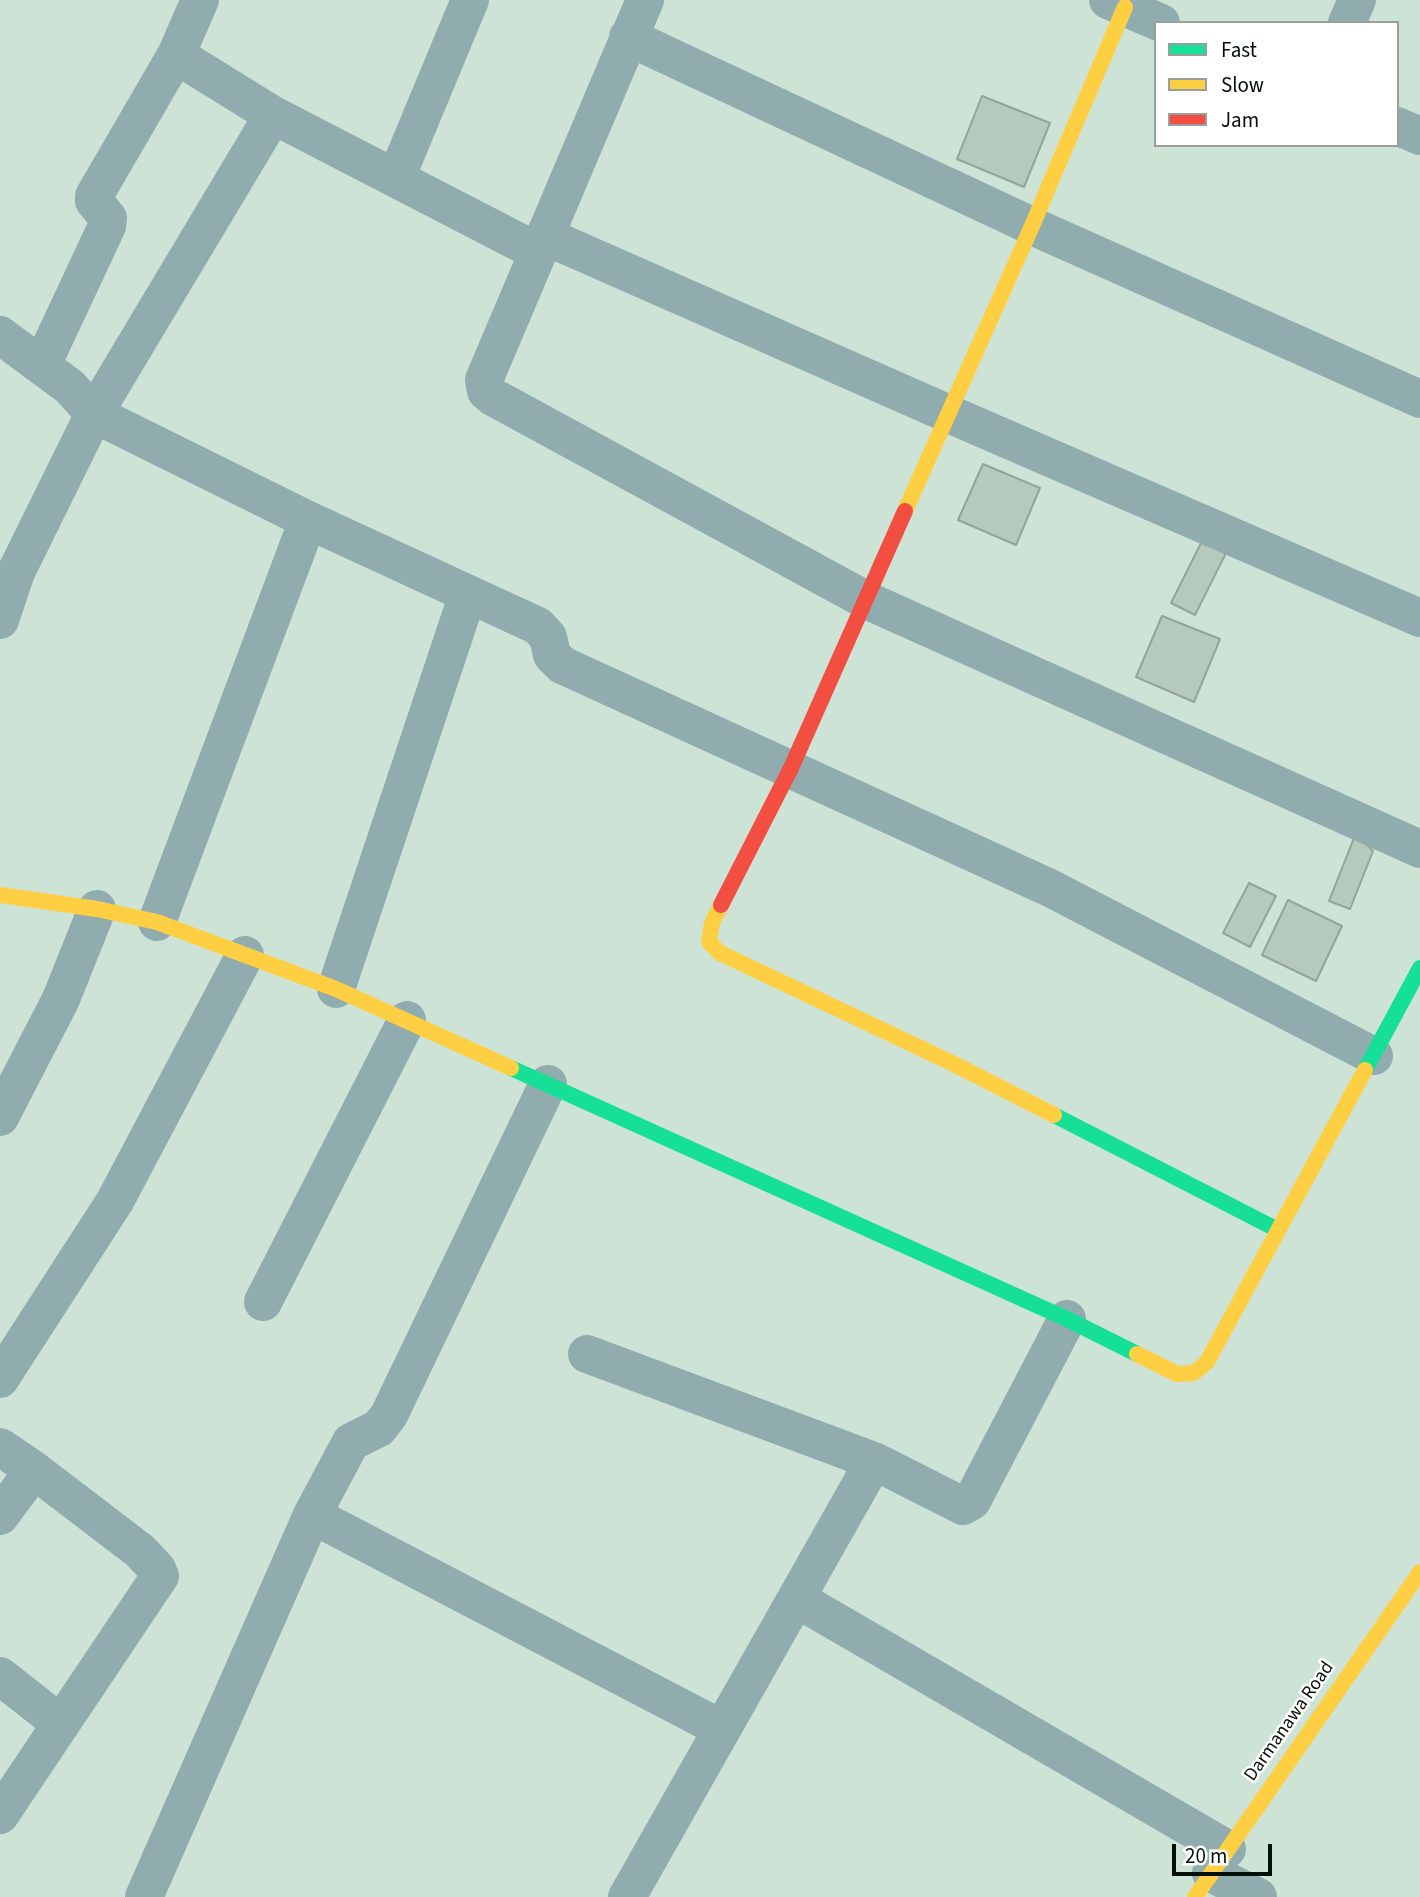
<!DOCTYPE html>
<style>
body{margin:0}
#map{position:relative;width:1420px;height:1897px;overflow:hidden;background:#cde3d5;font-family:"Source Sans 3",sans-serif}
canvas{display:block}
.legend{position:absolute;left:1154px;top:21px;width:245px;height:126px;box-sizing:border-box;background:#fff;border:2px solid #9a9f9c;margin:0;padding:9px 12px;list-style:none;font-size:21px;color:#030f07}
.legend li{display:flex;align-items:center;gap:14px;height:35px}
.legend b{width:35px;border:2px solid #9a9f9c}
.scale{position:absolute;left:1172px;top:1844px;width:100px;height:32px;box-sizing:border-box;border:4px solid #030f07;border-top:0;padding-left:9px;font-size:21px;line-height:24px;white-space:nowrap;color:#030f07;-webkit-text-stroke:5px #fff;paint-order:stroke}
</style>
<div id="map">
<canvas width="1420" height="1897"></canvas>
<ul class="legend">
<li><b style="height:9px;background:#16e098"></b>Fast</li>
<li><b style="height:9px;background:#ffcf43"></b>Slow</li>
<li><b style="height:9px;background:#f24e42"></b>Jam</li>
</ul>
<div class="scale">20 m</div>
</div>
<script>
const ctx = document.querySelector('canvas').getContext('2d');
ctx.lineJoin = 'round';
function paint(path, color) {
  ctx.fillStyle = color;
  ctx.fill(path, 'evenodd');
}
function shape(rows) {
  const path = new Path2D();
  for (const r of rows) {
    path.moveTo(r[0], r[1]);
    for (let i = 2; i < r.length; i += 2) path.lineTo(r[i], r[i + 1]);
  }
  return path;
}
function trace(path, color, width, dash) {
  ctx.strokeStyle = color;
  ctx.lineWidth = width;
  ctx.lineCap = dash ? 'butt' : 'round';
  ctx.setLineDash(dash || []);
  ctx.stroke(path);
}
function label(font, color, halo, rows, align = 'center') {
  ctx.font = font + ' "Source Sans 3",sans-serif';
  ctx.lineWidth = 5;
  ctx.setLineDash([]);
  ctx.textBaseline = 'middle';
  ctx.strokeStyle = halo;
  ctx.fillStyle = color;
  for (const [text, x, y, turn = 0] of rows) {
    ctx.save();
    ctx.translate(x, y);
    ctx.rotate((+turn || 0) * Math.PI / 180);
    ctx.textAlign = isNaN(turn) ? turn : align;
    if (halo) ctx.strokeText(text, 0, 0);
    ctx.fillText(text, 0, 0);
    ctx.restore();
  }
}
const building = shape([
 [982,96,1050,123,1024,187,957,159,982,96],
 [983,464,1040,488,1016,545,958,520,983,464],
 [1203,539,1227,551,1195,615,1171,603,1203,539],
 [1162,616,1220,639,1194,702,1136,677,1162,616],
 [1356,833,1373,851,1350,909,1329,901,1356,833],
 [1249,883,1276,896,1250,947,1223,933,1249,883],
 [1288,900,1342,926,1316,981,1262,955,1288,900]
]);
paint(building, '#b6c9bd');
trace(building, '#93a49a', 2);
trace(shape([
 [645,0,484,380,486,391,493,397,866,600,1420,849],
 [1108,0,1161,23],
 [1347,23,1357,0],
 [628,37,1032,226,1420,399],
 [176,55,273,115,538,252],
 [1397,126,1420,136],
 [396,178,470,0],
 [545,236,949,414,1420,618],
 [0,335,70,387,94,414,308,520,538,626,548,637,552,655,562,665,1050,888,1374,1056],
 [42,365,107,226,108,218,94,201,94,196,176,55,200,0],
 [0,620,16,572,94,414,273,115],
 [157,922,308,520],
 [336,989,468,594],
 [0,1117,61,999,97,909],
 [263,1302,407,1020],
 [587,1354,874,1461,963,1506,972,1501,1067,1319],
 [0,1379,115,1201,245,955],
 [0,1447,34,1470,140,1551,157,1569,160,1576,0,1815],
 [312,1515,722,1729],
 [0,1516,34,1470],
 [797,1599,1227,1849],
 [0,1676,61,1724],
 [1211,1873,1258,1897],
 [144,1897,312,1515,351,1442,379,1428,389,1415,548,1084],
 [627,1897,874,1461]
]), '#90acaf', 38);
trace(shape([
 [511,1068,1067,1319,1137,1354],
 [1365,1070,1420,968],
 [1054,1115,1278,1230]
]), '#16e098', 16);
trace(shape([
 [905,511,1032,226,1125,7],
 [0,895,97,909,157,922,336,989,511,1068],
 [721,905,712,923,709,942,720,953,954,1064,1054,1115],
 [1137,1354,1177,1374,1194,1373,1207,1362,1365,1070],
 [1195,1897,1420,1572]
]), '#ffcf43', 16);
trace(shape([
 [721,905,791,768,905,511]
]), '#f24e42', 16);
label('19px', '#030f07', '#fff', [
 ["Darmanawa Road",1290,1722,-55]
]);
</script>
